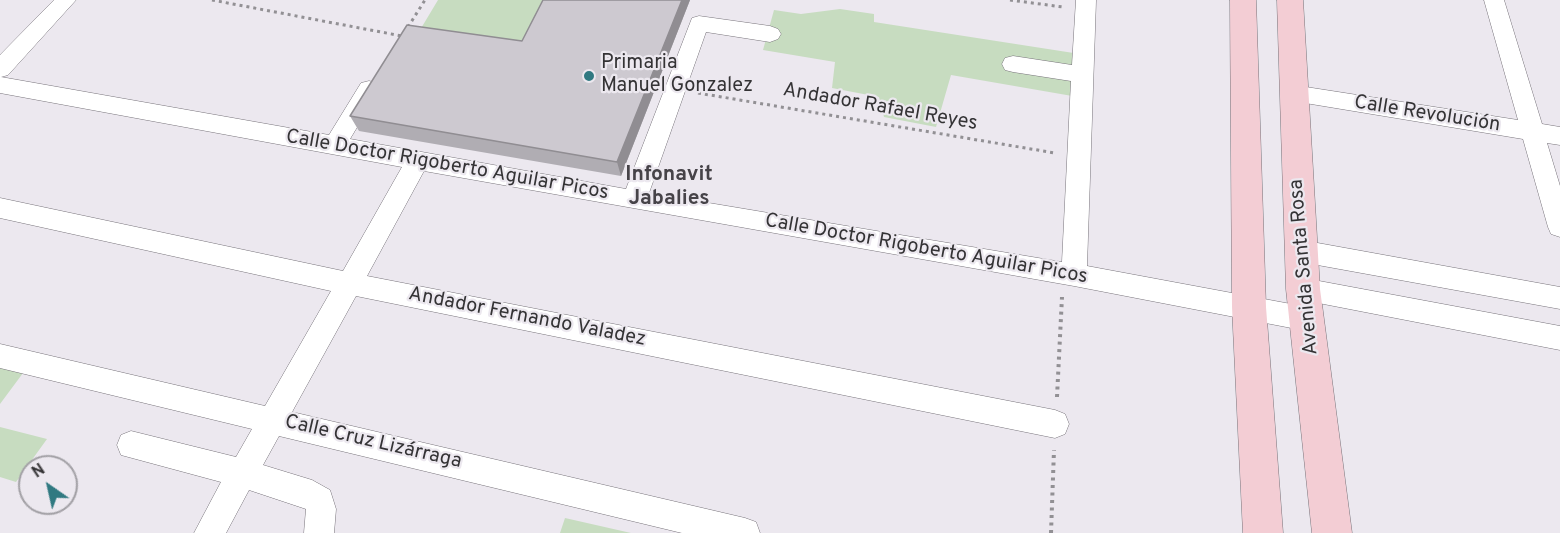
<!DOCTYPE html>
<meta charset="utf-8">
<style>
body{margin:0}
#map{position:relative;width:1560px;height:533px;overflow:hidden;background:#ece8ef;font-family:Overpass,sans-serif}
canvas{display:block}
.north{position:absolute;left:18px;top:455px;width:60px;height:60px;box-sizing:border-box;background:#ece8ef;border:2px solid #a2a0a5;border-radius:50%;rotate:326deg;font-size:16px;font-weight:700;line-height:24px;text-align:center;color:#343335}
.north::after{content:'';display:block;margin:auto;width:21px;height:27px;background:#307981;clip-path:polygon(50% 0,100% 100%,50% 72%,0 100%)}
</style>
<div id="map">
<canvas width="1560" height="533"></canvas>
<div class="north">N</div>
</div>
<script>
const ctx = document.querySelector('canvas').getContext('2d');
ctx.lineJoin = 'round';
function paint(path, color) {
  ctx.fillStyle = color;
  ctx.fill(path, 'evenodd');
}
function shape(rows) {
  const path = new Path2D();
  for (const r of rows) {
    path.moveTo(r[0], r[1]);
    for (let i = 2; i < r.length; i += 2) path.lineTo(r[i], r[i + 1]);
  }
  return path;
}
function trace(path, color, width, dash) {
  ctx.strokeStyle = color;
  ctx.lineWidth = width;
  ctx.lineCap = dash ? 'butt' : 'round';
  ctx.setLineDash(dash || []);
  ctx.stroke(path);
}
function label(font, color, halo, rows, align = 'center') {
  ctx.font = font + ' Overpass,sans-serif';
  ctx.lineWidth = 4.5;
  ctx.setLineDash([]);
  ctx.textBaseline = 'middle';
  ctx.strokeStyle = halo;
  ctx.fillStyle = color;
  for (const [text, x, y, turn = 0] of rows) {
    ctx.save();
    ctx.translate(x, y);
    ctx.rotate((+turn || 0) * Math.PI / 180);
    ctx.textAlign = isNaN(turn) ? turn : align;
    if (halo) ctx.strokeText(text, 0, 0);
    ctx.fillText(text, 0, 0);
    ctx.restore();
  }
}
paint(shape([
 [438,0,549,0,521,55,414,40],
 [840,9,874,14,874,22,1080,54,1078,97,951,75,936,127,884,117,879,97,832,88,835,62,763,50,774,10,801,14],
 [0,362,26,369,0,404],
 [0,427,47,439,16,482,0,477],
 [565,518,631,533,560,533]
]), '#c7dcc0');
const street = shape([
 [54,0,76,0,8,75,1,77,329,135,361,83,369,81,377,83,380,89,350,139,626,189,692,18,699,16,770,26,778,29,781,34,778,39,770,42,706,32,649,193,1062,262,1071,81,1013,72,1005,70,1002,64,1005,58,1013,56,1072,65,1076,0,1096,0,1087,266,1307,307,1316,311,1320,319,1316,327,1307,331,1074,286,424,171,367,276,1055,410,1065,414,1069,424,1065,434,1055,438,356,296,292,412,745,518,756,522,760,533,682,533,279,436,263,465,312,480,330,490,336,509,334,533,304,533,306,509,249,490,226,533,194,533,221,482,121,455,117,445,121,435,131,431,236,457,252,429,0,368,0,344,265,406,331,291,0,218,0,198,343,271,402,167,0,93,0,55,54,0],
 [1484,0,1504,0,1542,124,1560,127,1560,145,1547,143,1560,186,1560,237,1551,234,1548,227,1523,139,1293,101,1285,99,1282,93,1285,87,1293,85,1518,120,1484,0],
 [1301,240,1560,287,1560,309,1301,262,1292,259,1288,251,1292,243,1301,240],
 [1303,278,1560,326,1560,350,1303,300,1294,297,1290,289,1294,281,1303,278]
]);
const secondary = shape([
 [1230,0,1256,0,1266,307,1283,533,1243,533,1232,307,1230,0],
 [1277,0,1303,0,1320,289,1352,533,1312,533,1286,289,1277,0]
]);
trace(street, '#78747b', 1);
trace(secondary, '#78747b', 1);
trace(shape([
 [212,0,402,36,403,34],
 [1010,0,1063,7],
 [408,27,425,0],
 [698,93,1055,153]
]), '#929094', 3, [3, 4]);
trace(shape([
 [1057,397,1062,297],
 [1051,533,1054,450]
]), '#929094', 4, [3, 4.5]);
paint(street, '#fff');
paint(secondary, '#f3cdd4');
paint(shape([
 [543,0,690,0,621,176,359,131,350,116,522,41]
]), '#b0adb3');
paint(shape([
 [682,0,690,0,621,176,617,162]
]), '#908d92');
const building = shape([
 [543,0,682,0,617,162,350,116,407,25,522,41,543,0]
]);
paint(building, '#cdc9d0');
trace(building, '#908d92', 1.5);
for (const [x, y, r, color] of [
 [589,76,6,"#307981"]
]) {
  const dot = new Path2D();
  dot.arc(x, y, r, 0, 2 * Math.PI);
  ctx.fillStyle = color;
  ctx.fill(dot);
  trace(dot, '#ece8ef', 2);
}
label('20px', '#343335', '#ece8ef', [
 ["Primaria",601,64],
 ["Manuel Gonzalez",601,87]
], 'left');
label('20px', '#343335', '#ece8ef', [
 ["Andador Rafael Reyes",880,108,10],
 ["Calle Revolución",1427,115,9],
 ["Calle Doctor Rigoberto Aguilar Picos",447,166,10],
 ["Calle Doctor Rigoberto Aguilar Picos",926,250,10],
 ["Avenida Santa Rosa",1305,267,-95],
 ["Andador Fernando Valadez",527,318,11],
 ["Calle Cruz Lizárraga",373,443,13]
]);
label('bold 21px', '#464348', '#ece8ef', [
 ["Infonavit",669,176],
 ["Jabalies",669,200]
]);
</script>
